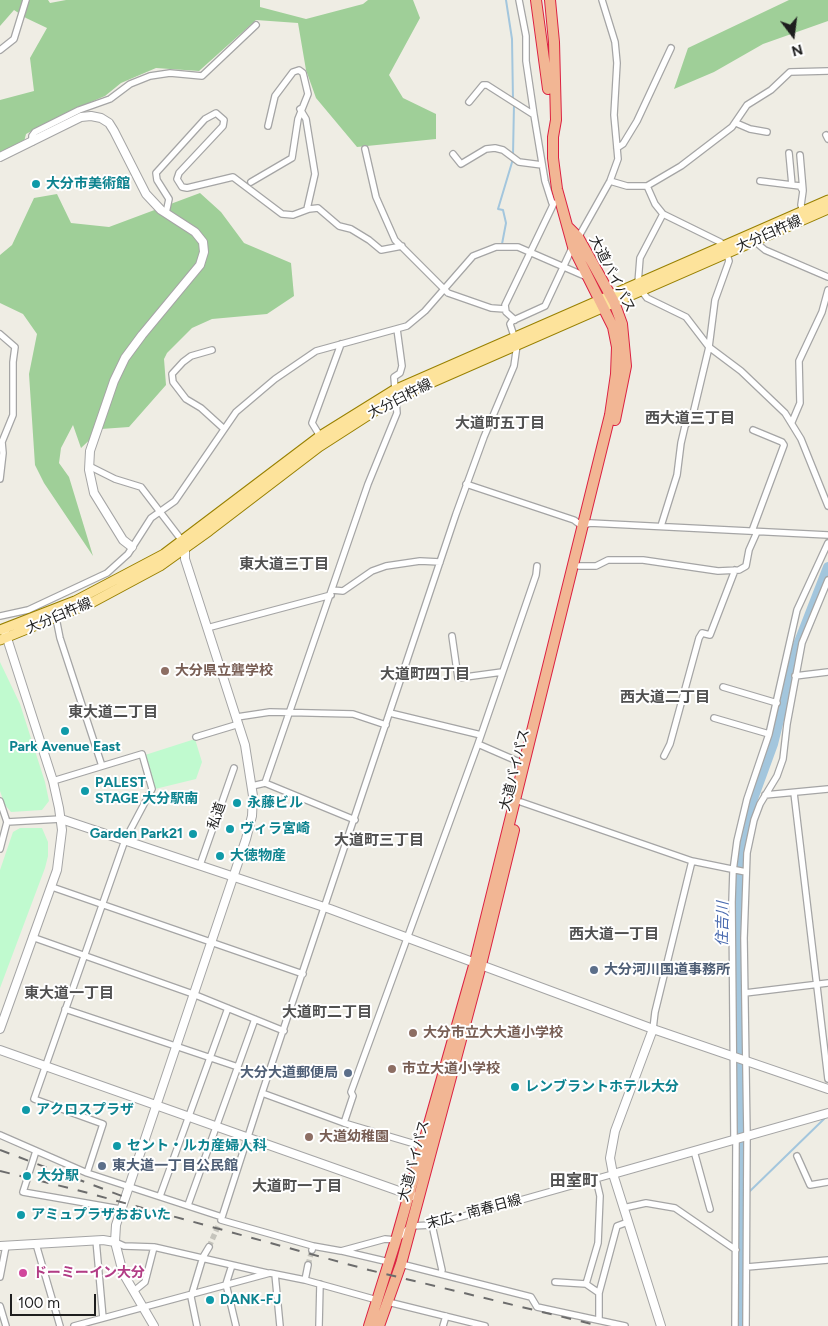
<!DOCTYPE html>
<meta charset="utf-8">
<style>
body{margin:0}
#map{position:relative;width:828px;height:1326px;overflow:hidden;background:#efede4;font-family:Figtree,sans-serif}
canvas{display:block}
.north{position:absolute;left:768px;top:10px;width:50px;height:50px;-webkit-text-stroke:4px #fff;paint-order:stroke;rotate:165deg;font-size:14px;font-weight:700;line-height:20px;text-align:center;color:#1e1e1e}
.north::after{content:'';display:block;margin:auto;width:18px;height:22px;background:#1e1e1e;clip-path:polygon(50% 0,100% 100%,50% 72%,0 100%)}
.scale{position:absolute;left:10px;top:1294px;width:86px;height:22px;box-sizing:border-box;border:2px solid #1e1e1e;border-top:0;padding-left:6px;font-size:15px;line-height:18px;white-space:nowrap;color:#1e1e1e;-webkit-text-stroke:4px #fff;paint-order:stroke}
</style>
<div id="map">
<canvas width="828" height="1326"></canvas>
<div class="north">N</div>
<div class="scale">100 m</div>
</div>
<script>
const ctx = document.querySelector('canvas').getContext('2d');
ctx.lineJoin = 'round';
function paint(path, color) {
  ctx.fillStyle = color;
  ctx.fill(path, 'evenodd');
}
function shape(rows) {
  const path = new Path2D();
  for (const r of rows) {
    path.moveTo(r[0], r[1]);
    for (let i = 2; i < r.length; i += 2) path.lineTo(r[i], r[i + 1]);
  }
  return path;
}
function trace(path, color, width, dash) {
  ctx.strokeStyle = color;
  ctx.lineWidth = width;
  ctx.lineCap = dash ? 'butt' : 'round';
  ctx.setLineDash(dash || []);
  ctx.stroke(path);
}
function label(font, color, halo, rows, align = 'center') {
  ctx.font = font + ' Figtree,"Noto Sans JP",sans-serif';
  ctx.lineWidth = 4;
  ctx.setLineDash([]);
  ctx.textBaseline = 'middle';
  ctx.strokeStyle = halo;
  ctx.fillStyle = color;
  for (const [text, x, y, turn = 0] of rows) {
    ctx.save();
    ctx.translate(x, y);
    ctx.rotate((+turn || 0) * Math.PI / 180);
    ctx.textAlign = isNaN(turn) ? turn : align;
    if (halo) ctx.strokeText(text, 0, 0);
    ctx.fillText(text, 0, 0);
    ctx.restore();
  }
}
paint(shape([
 [0,0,48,0,50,3,66,0,260,0,260,7,306,19,363,4,368,0,413,0,420,18,389,75,403,98,436,114,436,139,357,147,316,98,306,70,298,23,256,20,199,71,156,68,121,83,105,96,70,111,26,134,24,142,0,155,0,100,34,91,30,58,47,28,26,18,14,10,0,26],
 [789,0,828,0,828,21,763,44,714,72,674,89,688,48],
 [200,193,221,212,244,243,291,263,294,296,267,314,212,319,192,328,167,353,164,359,166,385,129,427,101,429,81,448,73,425,61,448,59,463,69,477,93,556,44,483,35,465,29,374,37,334,23,314,0,303,0,255,12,245,34,198,57,194,71,223,109,227]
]), '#9fcf98');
paint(shape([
 [0,662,20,704,45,782,49,801,42,810,11,812,5,805,0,791],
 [195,739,202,762,196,779,155,789,145,755],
 [20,828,42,828,48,842,48,856,45,868,0,988,0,870,13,832]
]), '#c0facf');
trace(shape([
 [506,0,512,39,513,100],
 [513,155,514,104],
 [502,244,506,223,503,210,498,209,513,159],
 [749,1192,824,1119],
 [741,1199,743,1197]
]), '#a3c6dd', 2);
trace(shape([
 [740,1326,742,1301,742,1208,737,910,742,842,750,807,773,744,797,647,828,567]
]), '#a3c6dd', 10);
trace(shape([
 [209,1247,219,1224],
 [308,1265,312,1250]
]), '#c5c4bc', 5.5, [5.5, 3]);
const minor = shape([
 [519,0,526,36,526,61,534,115],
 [0,50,14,39,26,0],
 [469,102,483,85,487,85,534,115,545,181,552,203],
 [300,109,306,119,315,174,307,209],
 [736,123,750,129,767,132],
 [826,135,828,139],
 [32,142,32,136,35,132,79,110,110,99,130,84,150,76,170,73,202,76,256,25],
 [617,148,623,144,637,121,671,48],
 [365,149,376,197,395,240,448,293,491,308,505,309],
 [789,153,792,185],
 [453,154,461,164,486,149,495,148,503,150,519,162,542,165],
 [800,155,803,190],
 [610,181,627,186,647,186,681,166,732,127,747,105,771,90,790,72,828,71],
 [760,181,800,186,803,191,801,205,804,214],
 [251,182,292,158,298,119,308,94,303,73,299,70,293,72,275,96,268,126],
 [647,186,655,204,663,214,720,242,724,245,729,261,715,300,709,347,693,414,685,426,681,443,677,475,661,526],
 [166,213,169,199,157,180,156,173,205,119,216,113,224,120,223,126,179,173,177,179,182,187,187,188,233,177,282,214,293,215,309,209,318,208,339,226,351,229,369,240,381,250,402,246],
 [663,214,640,258,638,283,641,290,647,298,686,317,709,347,741,371,785,413,801,439,828,506],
 [578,238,610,181,618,159,614,115,617,63,615,42,602,0],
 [753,240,765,250,828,277],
 [515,320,506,312,505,305,554,203],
 [0,334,15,347,13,362,13,415,2,442,3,453,0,479],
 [212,350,191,356,183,362,172,374,173,382,186,399,201,408,223,428],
 [792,422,800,403,799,361,822,312,828,290],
 [320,436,312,423,341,344],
 [89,466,115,479,141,487,183,542],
 [466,484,574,520,582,526,590,523,828,535],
 [752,531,784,445,782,442,753,430],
 [579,566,596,566,608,560,643,560,718,571,739,570,746,566,749,550,757,532],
 [332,590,343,591,372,571,386,566,420,561,440,562],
 [0,616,28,610,107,573,128,554,151,518,175,501,236,412,275,379,316,351,407,326,425,311,473,256,496,247,518,247,587,277],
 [56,618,60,638,102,766],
 [207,628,331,595],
 [452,636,458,678,502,672],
 [795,676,828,672],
 [723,687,777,703],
 [390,713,481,735],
 [237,717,270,712,353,714,386,725],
 [714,718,769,734],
 [196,737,239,724],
 [478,744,524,764],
 [664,756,670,744,699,638,702,633,710,635,735,570],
 [53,781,142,754,152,789,125,840,34,1099,103,1124,87,1173],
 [265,783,355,820],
 [252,786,265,783,368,484,397,413,394,377,400,373,402,366,397,329],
 [794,793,828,1079],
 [765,795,828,789],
 [0,801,7,822,0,849],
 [521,802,692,861,746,872],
 [7,822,61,819],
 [200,865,234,768],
 [52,887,303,974],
 [32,937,193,994,284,1031],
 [745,993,828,983],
 [65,1009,238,1067],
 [653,1029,655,1012,692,861],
 [262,1093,456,514,484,437,514,366,517,345,510,324,512,321,545,306,573,246],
 [344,1123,353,1096,351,1092,478,744,536,575,537,566],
 [0,1135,87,1173,222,1217,262,1093,344,1123,415,1144,422,1149],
 [734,1139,732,902,733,871,737,841,747,799,769,734,797,610,828,543],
 [36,1151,23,1192,120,1209],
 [694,1151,710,1209],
 [797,1156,810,1185,828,1182],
 [160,1196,228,1008],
 [188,1205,255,1019],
 [623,1208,646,1203,675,1208,736,1250],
 [221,1220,313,1246],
 [432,1225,442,1270,441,1274],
 [96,1240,103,1318],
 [115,1242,124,1246,154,1247,267,1273],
 [36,1244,60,1326],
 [312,1250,313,1246,341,1251,385,1239,396,1240,411,1226,432,1225,613,1174],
 [342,1251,389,1262],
 [401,1264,531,1297,537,1307,625,1326],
 [232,1265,226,1284,236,1326],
 [747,1267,828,1260],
 [275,1274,280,1326],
 [0,1277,6,1246],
 [305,1280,377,1300],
 [555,1282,586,1284,598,1243,600,1196,596,1179],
 [586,1284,599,1293],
 [134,1291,145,1282,154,1247],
 [388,1302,485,1326],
 [0,1306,6,1326],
 [599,1320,599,1293,617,1226,628,1222],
 [74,1326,270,1273,305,1280,308,1265],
 [197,1326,191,1297,203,1257,209,1247],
 [319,1326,320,1284],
 [443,1326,446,1316],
 [735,1326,736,1139],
 [746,1326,747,1136,744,938,747,853,754,820,760,804,777,776,783,759,787,724,802,643,828,580]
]);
const tertiary = shape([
 [0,157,81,117,91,116,101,118,109,123,114,131,146,194,161,210,195,232,203,242,204,252,200,265,142,335,125,358,114,381,90,451,89,470,94,493,123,540,132,547],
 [61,819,330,909,653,1029,828,1089],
 [0,1029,57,870,62,830,59,808,53,781,5,632],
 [653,1029,615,1131,610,1158,613,1174,661,1326],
 [0,1050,413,1196],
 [613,1174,828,1113],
 [0,1246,103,1240,115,1242],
 [154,1326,123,1273,115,1242,116,1225,246,839,252,816,253,796,245,745,185,559,185,549]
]);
const primary = shape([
 [0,630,75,601,164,554,320,436,394,390,828,200],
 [0,640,93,602,160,566,209,531,319,447,392,400,828,209]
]);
const trunk = shape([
 [536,0,548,89],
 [569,228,578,237,597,271,614,302,622,324,626,366,615,420],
 [369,1326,396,1240,475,962,610,415,616,374,617,347,613,327,573,247,557,189,553,158,553,137,556,120,554,42,550,0],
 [379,1326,401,1264,481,965,514,830]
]);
trace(minor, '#a5a5a5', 8);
trace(tertiary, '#a5a5a5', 10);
trace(primary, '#988000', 11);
trace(trunk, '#dc2242', 12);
trace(minor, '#fff', 5.5);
trace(tertiary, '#fff', 8);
trace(primary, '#fde39b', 9);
trace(trunk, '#f2b694', 10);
trace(shape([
 [0,1150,122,1196],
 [0,1171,77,1190,369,1270,600,1326]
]), '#6c6c6c', 2, [10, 10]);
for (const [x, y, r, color] of [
 [36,184,5,"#0f9aa8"],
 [165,671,5,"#8d6e63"],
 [65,731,5,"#0f9aa8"],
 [85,791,5,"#0f9aa8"],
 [237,803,5,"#0f9aa8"],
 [230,829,5,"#0f9aa8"],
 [193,834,5,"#0f9aa8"],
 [220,856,5,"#0f9aa8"],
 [594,970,5,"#5c6f8a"],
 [413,1033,5,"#8d6e63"],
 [392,1069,5,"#8d6e63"],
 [348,1073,5,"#5c6f8a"],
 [515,1087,5,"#0f9aa8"],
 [26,1110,5,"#0f9aa8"],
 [309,1137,5,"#8d6e63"],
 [117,1146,5,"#0f9aa8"],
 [102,1166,5,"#5c6f8a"],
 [27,1176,5,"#0f9aa8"],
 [21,1215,5,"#0f9aa8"],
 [23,1273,5,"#d1479c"],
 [210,1300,5,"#0f9aa8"]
]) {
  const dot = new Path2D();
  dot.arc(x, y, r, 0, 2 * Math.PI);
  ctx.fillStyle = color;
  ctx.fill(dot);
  trace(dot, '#fff', 2);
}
label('bold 14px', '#0d838f', '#fff', [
 ["大分市美術館",46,184],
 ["Park Avenue East",65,747,"center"],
 ["PALEST",95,783],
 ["STAGE 大分駅南",95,799],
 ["永藤ビル",247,803],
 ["ヴィラ宮崎",240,829],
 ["Garden Park21",183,834,"right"],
 ["大徳物産",230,856],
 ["レンブラントホテル大分",525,1087],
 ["アクロスプラザ",36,1110],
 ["セント・ルカ産婦人科",127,1146],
 ["大分駅",37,1176],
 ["アミュプラザおおいた",31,1215],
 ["DANK-FJ",220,1300]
], 'left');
label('14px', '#1e1e1e', '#fff', [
 ["大分臼杵線",769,234,-24],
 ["大道バイパス",612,274,63],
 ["大分臼杵線",400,399,-27],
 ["大分臼杵線",59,616,-23],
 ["大道バイパス",515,770,-76],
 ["私道",217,816,-71],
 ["大道バイパス",414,1161,-75],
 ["末広・南春日線",474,1212,-15]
]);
label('bold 14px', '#785e54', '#fff', [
 ["大分県立聾学校",175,671],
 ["大分市立大大道小学校",423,1033],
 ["市立大道小学校",402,1069],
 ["大道幼稚園",319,1137]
], 'left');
label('bold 14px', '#4e5e75', '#fff', [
 ["大分河川国道事務所",604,970],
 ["大分大道郵便局",338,1073,"right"],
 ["東大道一丁目公民館",112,1166]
], 'left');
label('bold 14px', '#b23c85', '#fff', [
 ["ドーミーイン大分",33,1273]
], 'left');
label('bold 15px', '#515151', '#fff', [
 ["西大道三丁目",690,419],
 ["大道町五丁目",500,424],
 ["東大道三丁目",284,565],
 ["大道町四丁目",425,675],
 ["西大道二丁目",665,698],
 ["東大道二丁目",113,713],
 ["大道町三丁目",379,841],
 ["西大道一丁目",614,935],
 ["東大道一丁目",69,994],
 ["大道町二丁目",327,1013],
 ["大道町一丁目",297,1187]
]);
label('italic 15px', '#496aaf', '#fff', [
 ["住吉川",723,924,-89]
]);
label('bold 16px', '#515151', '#fff', [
 ["田室町",574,1181]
]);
</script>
